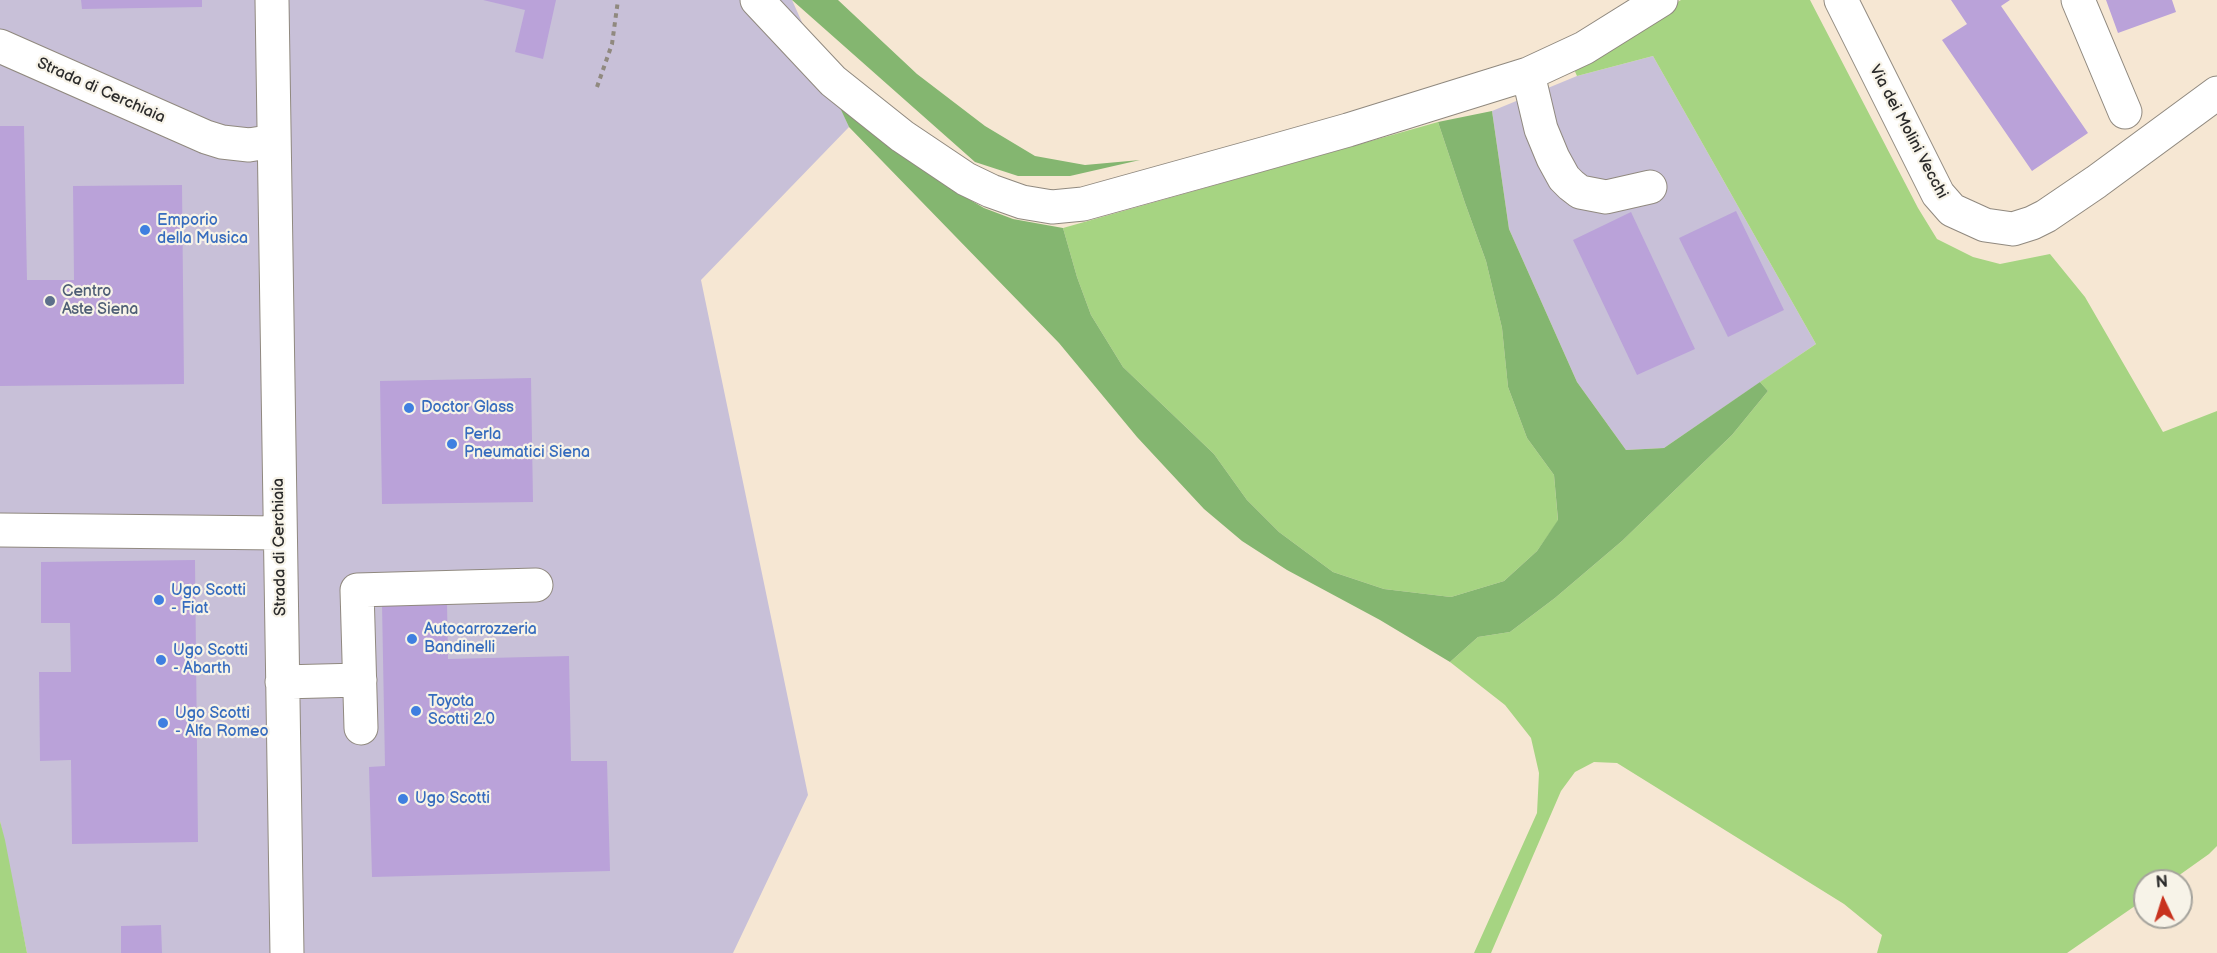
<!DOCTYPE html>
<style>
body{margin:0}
#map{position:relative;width:2217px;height:953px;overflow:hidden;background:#f6e7d3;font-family:"Balsamiq Sans",sans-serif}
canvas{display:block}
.north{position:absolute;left:2133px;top:869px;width:60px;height:60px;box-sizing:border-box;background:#f7f3e8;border:2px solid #a5a39c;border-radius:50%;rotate:356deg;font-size:16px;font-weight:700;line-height:24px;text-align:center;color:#2b2b2b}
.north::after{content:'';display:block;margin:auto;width:21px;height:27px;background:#c8321e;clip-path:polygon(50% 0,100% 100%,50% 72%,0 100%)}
</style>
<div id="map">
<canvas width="2217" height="953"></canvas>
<div class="north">N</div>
</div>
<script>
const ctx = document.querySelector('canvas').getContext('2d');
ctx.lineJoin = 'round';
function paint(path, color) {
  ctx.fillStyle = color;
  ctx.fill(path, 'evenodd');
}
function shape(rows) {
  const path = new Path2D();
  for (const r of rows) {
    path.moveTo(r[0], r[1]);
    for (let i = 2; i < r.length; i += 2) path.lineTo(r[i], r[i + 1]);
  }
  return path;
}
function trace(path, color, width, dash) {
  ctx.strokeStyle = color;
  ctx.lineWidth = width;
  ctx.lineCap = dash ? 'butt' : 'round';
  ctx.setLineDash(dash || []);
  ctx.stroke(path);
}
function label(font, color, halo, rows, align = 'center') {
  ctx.font = font + ' "Balsamiq Sans",sans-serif';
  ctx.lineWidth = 4.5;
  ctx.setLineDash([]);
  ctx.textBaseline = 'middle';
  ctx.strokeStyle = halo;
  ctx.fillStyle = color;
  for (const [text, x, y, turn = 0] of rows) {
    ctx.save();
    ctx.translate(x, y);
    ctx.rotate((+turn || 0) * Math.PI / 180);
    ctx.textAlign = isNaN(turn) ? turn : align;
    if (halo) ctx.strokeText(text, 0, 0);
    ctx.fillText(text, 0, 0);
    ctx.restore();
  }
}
paint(shape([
 [0,0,792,0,849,127,701,280,808,795,733,953,27,953,0,821],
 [1653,56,1816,344,1664,448,1626,450,1577,382,1509,229,1492,111,1577,76]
]), '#c8c0d8');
paint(shape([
 [1681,0,1810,0,1918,208,1937,239,1973,257,2000,264,2050,254,2085,297,2163,432,2217,411,2217,846,2209,854,2171,881,2145,881,2145,899,2067,953,1877,953,1882,935,1844,904,1617,763,1594,762,1575,772,1561,791,1491,953,1474,953,1537,813,1539,773,1531,738,1505,705,1450,662,1478,637,1510,632,1555,598,1622,541,1732,435,1768,391,1760,382,1816,344,1653,56,1577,76,1573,67,1590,52],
 [1438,122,1465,203,1486,261,1502,328,1508,387,1527,438,1554,475,1558,521,1537,551,1504,581,1451,597,1384,589,1333,572,1279,532,1247,500,1214,454,1123,367,1091,315,1077,277,1063,228],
 [0,821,5,840,27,953,0,953]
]), '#a6d482');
paint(shape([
 [792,0,838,0,917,74,985,126,1035,156,1085,165,1140,160,1070,176,1018,176,975,162],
 [835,97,950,188,984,208,1013,219,1063,228,1077,277,1091,315,1123,367,1214,454,1247,500,1279,532,1333,572,1384,589,1451,597,1504,581,1537,551,1558,520,1554,475,1527,438,1508,387,1502,328,1486,261,1465,203,1438,122,1492,111,1509,229,1577,382,1626,450,1664,448,1760,382,1768,391,1732,435,1622,541,1555,598,1510,632,1478,637,1450,662,1380,620,1287,570,1242,541,1204,509,1137,437,1059,343,849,127]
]), '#84b670');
paint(shape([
 [81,0,202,0,202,7,82,9],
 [483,0,556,0,543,59,515,52,525,10],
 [1951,0,2010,0,2001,6,2088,133,2032,171,1942,40,1967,24],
 [2106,0,2172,0,2176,12,2118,33],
 [0,126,24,126,27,280,74,280,73,186,182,185,184,384,0,386],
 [1736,211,1784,310,1728,337,1679,238],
 [1631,212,1695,349,1637,375,1573,240],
 [531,378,533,502,382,504,380,381],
 [195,560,198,842,72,844,71,760,40,761,39,672,71,672,70,623,41,623,41,562],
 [447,603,448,659,569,656,571,761,607,761,610,871,372,877,369,767,385,766,382,604],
 [161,925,162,953,121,953,121,926]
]), '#baa2d9');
const minor = shape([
 [272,0,287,953],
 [757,0,833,81,902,136,966,179,991,191,1022,202,1052,207,1083,204,1263,154,1348,130,1528,74,1584,48,1661,0],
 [1841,0,1938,194,1952,210,1985,225,2013,229,2032,223,2046,216,2096,182,2217,93],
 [2078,0,2125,112],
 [0,46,206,137,222,142,249,145,274,141],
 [1528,74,1541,129,1553,158,1564,178,1571,185,1580,192,1606,197,1650,187],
 [0,530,280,533],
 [282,682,360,680],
 [361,728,357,590,536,585]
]);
trace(minor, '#90897f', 35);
trace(shape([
 [597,87,612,44,618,0]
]), '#90897f', 4, [4.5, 4.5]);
trace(minor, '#fff', 33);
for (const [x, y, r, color] of [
 [145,230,6,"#3f7fe0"],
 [50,301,6,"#5c6f8a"],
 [409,408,6,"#3f7fe0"],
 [452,444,6,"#3f7fe0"],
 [159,600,6,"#3f7fe0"],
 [412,639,6,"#3f7fe0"],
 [161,660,6,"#3f7fe0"],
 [416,711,6,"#3f7fe0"],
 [163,723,6,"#3f7fe0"],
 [403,799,6,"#3f7fe0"]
]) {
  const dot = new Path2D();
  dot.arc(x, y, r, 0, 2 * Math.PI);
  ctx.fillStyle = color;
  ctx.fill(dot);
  trace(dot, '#f7f3e8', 2);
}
label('16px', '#2b2b2b', '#f7f3e8', [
 ["Strada di Cerchiaia",101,91,24],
 ["Via dei Molini Vecchi",1908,132,62],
 ["Strada di Cerchiaia",280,547,-91]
]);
label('16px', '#366cbe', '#f7f3e8', [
 ["Emporio",157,221],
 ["della Musica",157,239],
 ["Doctor Glass",421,408],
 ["Perla",464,435],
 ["Pneumatici Siena",464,453],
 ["Ugo Scotti",171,591],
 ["- Fiat",171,609],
 ["Autocarrozzeria",424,630],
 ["Bandinelli",424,648],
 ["Ugo Scotti",173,651],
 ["- Abarth",173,669],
 ["Toyota",428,702],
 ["Scotti 2.0",428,720],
 ["Ugo Scotti",175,714],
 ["- Alfa Romeo",175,732],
 ["Ugo Scotti",415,799]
], 'left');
label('16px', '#4e5e75', '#f7f3e8', [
 ["Centro",62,292],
 ["Aste Siena",62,310]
], 'left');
</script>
